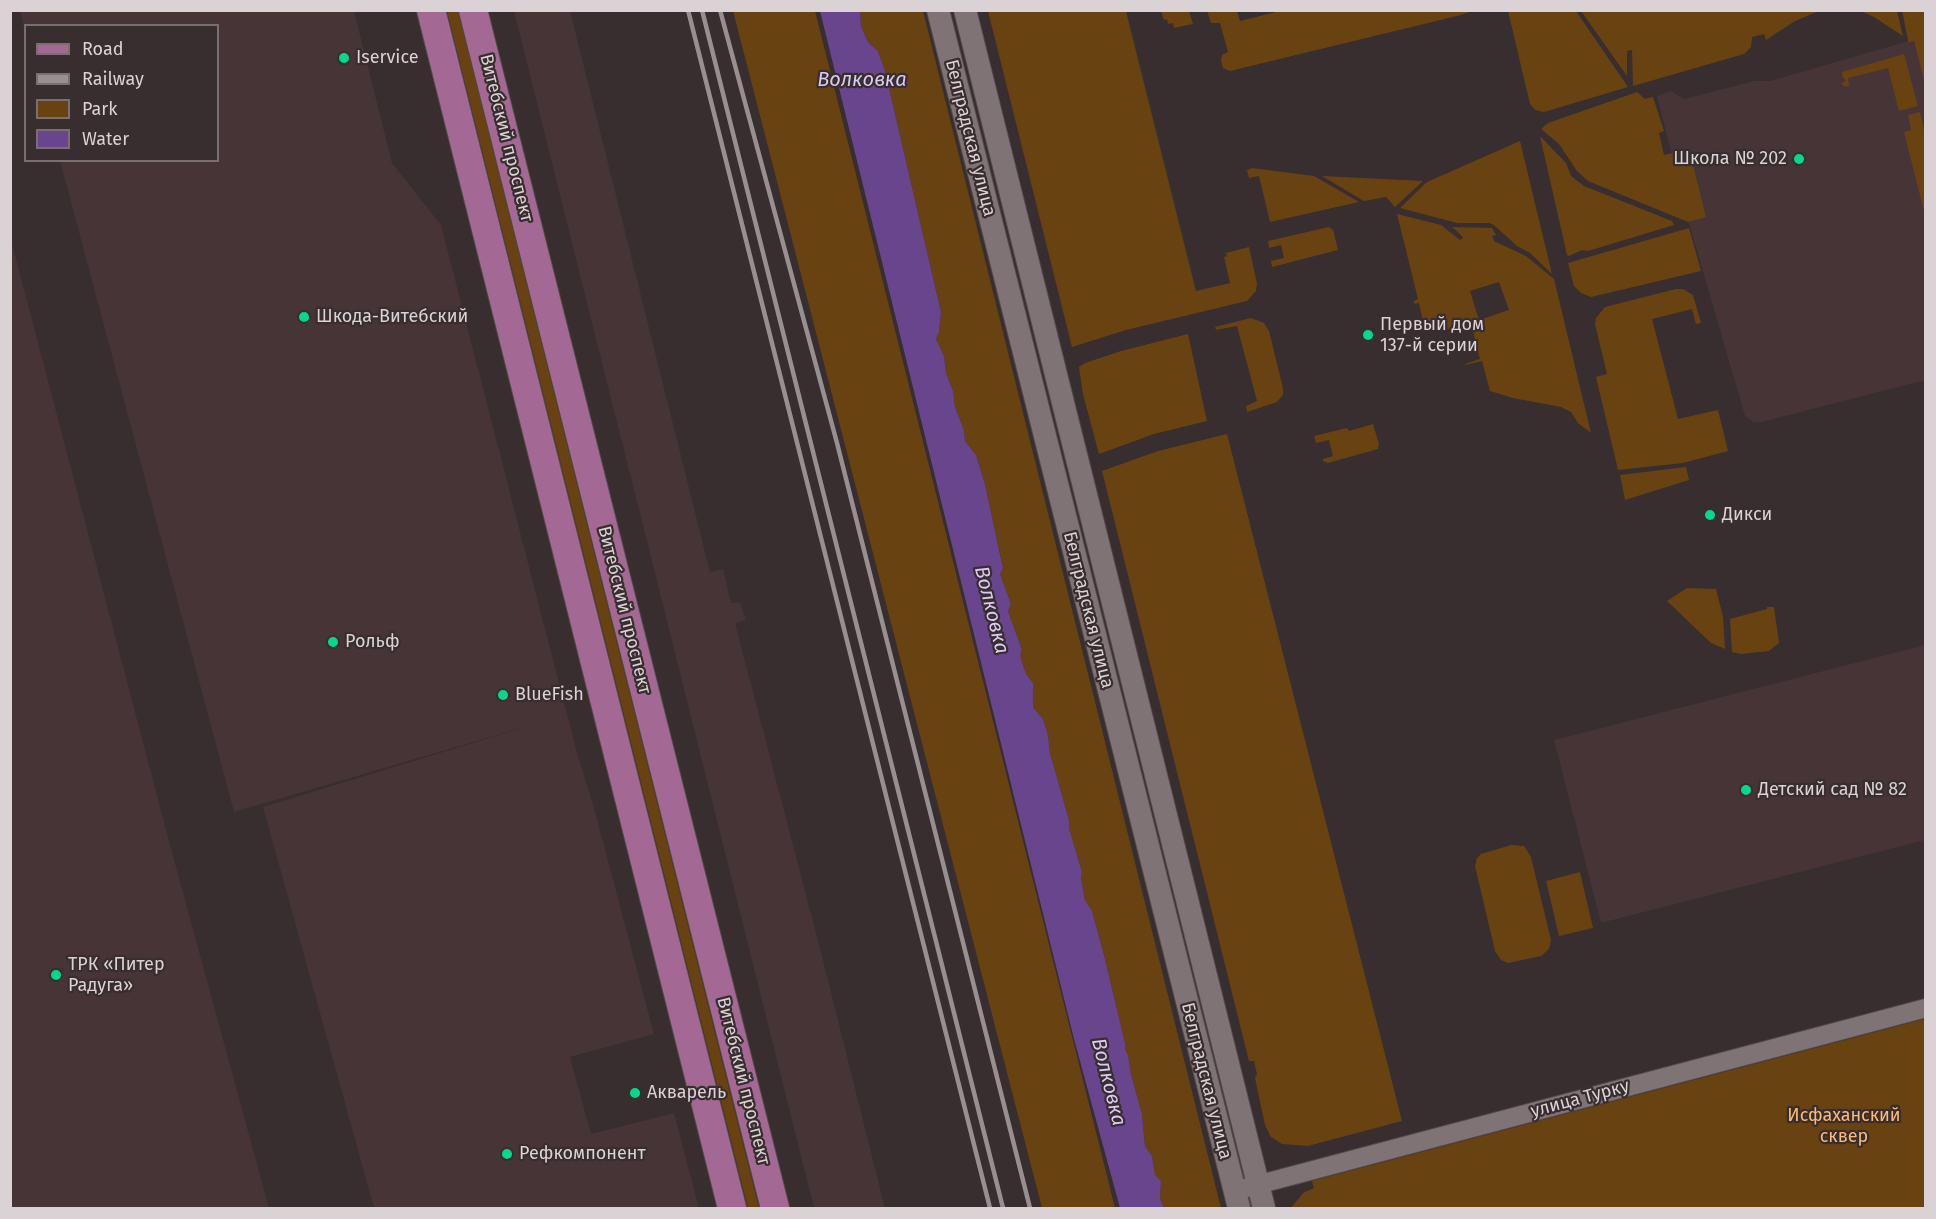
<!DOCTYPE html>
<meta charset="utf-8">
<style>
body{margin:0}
#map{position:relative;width:1936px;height:1219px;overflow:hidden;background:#382d2f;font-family:"Fira Sans",sans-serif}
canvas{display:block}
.frame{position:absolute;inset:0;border:12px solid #dad2d4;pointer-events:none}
.legend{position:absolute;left:24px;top:24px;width:195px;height:138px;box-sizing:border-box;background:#382d2f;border:2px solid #796f71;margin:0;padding:8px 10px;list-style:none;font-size:18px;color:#dad2d4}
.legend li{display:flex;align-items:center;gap:12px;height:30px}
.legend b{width:30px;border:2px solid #796f71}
</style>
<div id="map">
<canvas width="1936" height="1219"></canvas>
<div class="frame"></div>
<ul class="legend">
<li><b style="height:8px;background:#a36994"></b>Road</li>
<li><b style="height:8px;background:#988f91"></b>Railway</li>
<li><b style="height:16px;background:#694212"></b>Park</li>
<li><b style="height:16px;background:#68458d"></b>Water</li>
</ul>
</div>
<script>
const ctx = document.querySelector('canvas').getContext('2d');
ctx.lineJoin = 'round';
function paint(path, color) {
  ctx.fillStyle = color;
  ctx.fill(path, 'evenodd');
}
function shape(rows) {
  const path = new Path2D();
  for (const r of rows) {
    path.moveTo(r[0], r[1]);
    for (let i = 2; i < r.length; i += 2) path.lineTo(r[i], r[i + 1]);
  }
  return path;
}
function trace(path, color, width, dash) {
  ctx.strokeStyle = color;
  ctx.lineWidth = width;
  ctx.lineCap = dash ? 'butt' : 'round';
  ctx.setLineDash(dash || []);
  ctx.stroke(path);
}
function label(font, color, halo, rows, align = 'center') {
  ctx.font = font + ' "Fira Sans",sans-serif';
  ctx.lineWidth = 4.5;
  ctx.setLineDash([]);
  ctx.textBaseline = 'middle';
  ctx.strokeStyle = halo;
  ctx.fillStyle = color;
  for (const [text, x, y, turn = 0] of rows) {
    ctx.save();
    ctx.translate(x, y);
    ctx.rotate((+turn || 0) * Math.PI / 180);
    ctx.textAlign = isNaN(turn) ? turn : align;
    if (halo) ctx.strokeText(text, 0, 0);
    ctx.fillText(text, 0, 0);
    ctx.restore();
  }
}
paint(shape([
 [20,11,354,11,392,163,441,225,577,753,594,808,654,1034,570,1057,591,1134,674,1113,699,1208,374,1208,263,807,535,724,234,812,60,161,218,160,218,26,26,26,25,33],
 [514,11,570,11,710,572,723,569,731,603,740,602,746,620,735,623,823,960,885,1208,814,1208],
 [1925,11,1925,380,1762,422,1753,422,1745,416,1688,220,1657,96,1671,91,1684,99,1754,81,1770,81,1912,40],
 [10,236,170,845,269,1208,11,1208],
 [1925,645,1925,840,1601,923,1554,740]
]), '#463437');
paint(shape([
 [447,11,458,11,759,1208,748,1208],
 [733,11,815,11,1115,1208,1042,1208],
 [860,11,923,11,1221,1208,1164,1208,1160,1199,1161,1181,1155,1176,1152,1156,1145,1146,1142,1114,1131,1074,1128,1056,1124,1050,1125,1043,1104,955,1092,911,1085,900,1081,878,1082,872,1069,828,1069,820,1050,753,1048,735,1043,719,1033,707,1033,683,1026,674,1020,655,1022,650,1008,611,1011,604,1000,574,1003,567,985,484,976,455,965,441,964,430,955,407,953,391,946,373,944,356,936,339,939,332,941,312,885,71,878,51,868,42,861,26],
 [988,11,1126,11,1196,291,1230,283,1224,257,1227,256,1226,253,1249,247,1257,284,1256,291,1247,301,1126,330,1072,347],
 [1161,11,1189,11,1193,24,1174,28,1173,23,1168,24,1167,19,1164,20],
 [1207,11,1237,11,1240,21,1280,11,1472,11,1461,15,1230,71,1223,68,1221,60,1222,55,1228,52,1220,23,1211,23],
 [1508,11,1576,11,1628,87,1544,112,1535,110,1530,104],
 [1581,11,1819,11,1795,21,1766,40,1764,34,1752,37,1751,47,1744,54,1633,86,1632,50,1627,51,1627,76],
 [1861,11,1897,11,1903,36,1874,17],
 [1902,11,1925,11,1925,83,1914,41,1908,42,1908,40],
 [1904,54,1918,106,1899,111,1888,68,1848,78,1849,85,1846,87,1841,84,1846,80,1843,78,1842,72],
 [1637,92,1645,99,1653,97,1664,131,1659,133,1664,155,1689,149,1706,217,1688,222,1588,181,1577,171,1559,144,1541,129,1548,123],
 [1920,112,1925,134,1925,215,1904,132,1911,130,1908,115],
 [1540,136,1566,163,1571,176,1584,186,1672,221,1674,225,1588,251,1582,250,1569,256,1567,255],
 [1520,141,1552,274,1530,253,1517,246,1494,225,1489,223,1457,223,1400,208,1427,182],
 [1252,168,1314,176,1359,202,1270,222,1259,176,1249,178,1247,170],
 [1322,176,1423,181,1395,207,1386,197,1364,201],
 [1397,214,1441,225,1460,240,1463,238,1461,235,1452,227,1492,228,1496,235,1492,236,1494,241,1526,256,1554,279,1591,433,1578,423,1571,412,1561,407,1513,398,1490,391,1482,361,1465,365,1465,364,1480,359,1471,323,1441,331,1433,330,1427,326,1423,321,1419,303,1414,304,1414,301,1418,299],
 [1499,282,1509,310,1479,320,1470,291],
 [1329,227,1333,230,1338,250,1272,267,1271,261,1284,258,1281,245,1269,248,1268,241],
 [1689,228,1701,271,1591,297,1581,293,1574,286,1568,263],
 [1676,289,1683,289,1693,295,1701,323,1696,324,1692,309,1652,319,1678,419,1718,410,1728,451,1683,463,1618,470,1596,377,1607,374,1595,324,1596,318,1605,307],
 [1251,318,1264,323,1269,331,1283,388,1283,395,1277,402,1247,412,1246,406,1257,401,1237,326,1216,330,1215,327],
 [1188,334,1207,421,1154,434,1099,454,1083,394,1079,367,1085,363,1121,351],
 [1373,424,1379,444,1378,449,1328,463,1323,461,1323,459,1333,456,1329,440,1316,443,1314,436,1347,428,1349,431],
 [1227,434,1402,1121,1308,1146,1282,1144,1271,1137,1265,1125,1255,1078,1257,1074,1254,1061,1249,1061,1102,471,1158,451],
 [1686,467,1689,480,1625,500,1620,475],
 [1687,588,1716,589,1723,617,1725,649,1711,643,1667,601],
 [1767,607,1774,607,1779,643,1769,651,1741,654,1732,652,1730,619,1767,609],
 [1511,845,1524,846,1531,857,1551,940,1549,949,1541,956,1508,963,1501,960,1495,951,1475,866,1477,858,1481,854],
 [1580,872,1593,928,1559,936,1546,881],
 [1925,1019,1925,1208,1291,1208,1303,1193,1314,1188,1312,1181]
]), '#694212');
paint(shape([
 [820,11,860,11,861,26,868,42,878,51,885,71,941,312,939,332,936,339,944,356,946,373,953,391,955,407,964,430,965,441,976,455,985,484,1003,568,1000,574,1011,604,1008,611,1022,650,1020,655,1026,674,1033,683,1033,707,1043,719,1048,735,1050,753,1069,820,1069,828,1082,872,1081,878,1085,900,1092,911,1104,955,1125,1043,1125,1050,1128,1055,1131,1074,1142,1114,1145,1146,1152,1156,1155,1175,1161,1181,1160,1199,1164,1208,1120,1208,1074,1039]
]), '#68458d');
const minor = shape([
 [1234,1191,1926,1008]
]);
const tertiary = shape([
 [938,10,1239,1208],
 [965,10,1264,1208]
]);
const primary = shape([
 [431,10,732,1208],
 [473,10,775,1208]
]);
trace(minor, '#534a4c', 20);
trace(tertiary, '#534a4c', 24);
trace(primary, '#534a4c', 30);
trace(minor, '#807375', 18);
trace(tertiary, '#807375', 22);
trace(primary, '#a36994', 28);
trace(shape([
 [688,10,990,1208],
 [702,10,1003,1208],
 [720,10,837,443,1030,1208]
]), '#988f91', 4.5);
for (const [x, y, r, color] of [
 [344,58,6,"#02d98b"],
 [1799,159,6,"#02d98b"],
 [304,317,6,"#02d98b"],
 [1368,335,6,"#02d98b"],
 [1710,515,6,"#02d98b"],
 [333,642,6,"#02d98b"],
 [503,695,6,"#02d98b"],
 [1746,790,6,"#02d98b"],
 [56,975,6,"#02d98b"],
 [635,1093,6,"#02d98b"],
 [507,1154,6,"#02d98b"]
]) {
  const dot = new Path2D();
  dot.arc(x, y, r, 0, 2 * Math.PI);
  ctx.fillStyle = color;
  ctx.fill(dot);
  trace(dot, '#382d2f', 2);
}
label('18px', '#dad2d4', '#382d2f', [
 ["Iservice",356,58],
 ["Школа № 202",1787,159,"right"],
 ["Шкода-Витебский",316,317],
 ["Первый дом",1380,325],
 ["137-й серии",1380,346],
 ["Дикси",1722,515],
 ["Рольф",345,642],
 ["BlueFish",515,695],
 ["Детский сад № 82",1758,790],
 ["ТРК «Питер",68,965],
 ["Радуга»",68,986],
 ["Акварель",647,1093],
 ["Рефкомпонент",519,1154]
], 'left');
label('18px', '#dad2d4', '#382d2f', [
 ["Витебский проспект",506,138,76],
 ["Белградская улица",970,138,76],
 ["Витебский проспект",624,610,76],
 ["Белградская улица",1088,610,76],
 ["Витебский проспект",743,1081,76],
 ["Белградская улица",1206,1081,76],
 ["улица Турку",1580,1099,-15]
]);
label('18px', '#fdba72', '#382d2f', [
 ["Исфаханский",1844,1116],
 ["сквер",1844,1137]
]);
label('italic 20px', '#dbcaf3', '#382d2f', [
 ["Волковка",862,80],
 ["Волковка",991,610,76],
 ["Волковка",1108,1082,76]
]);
</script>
